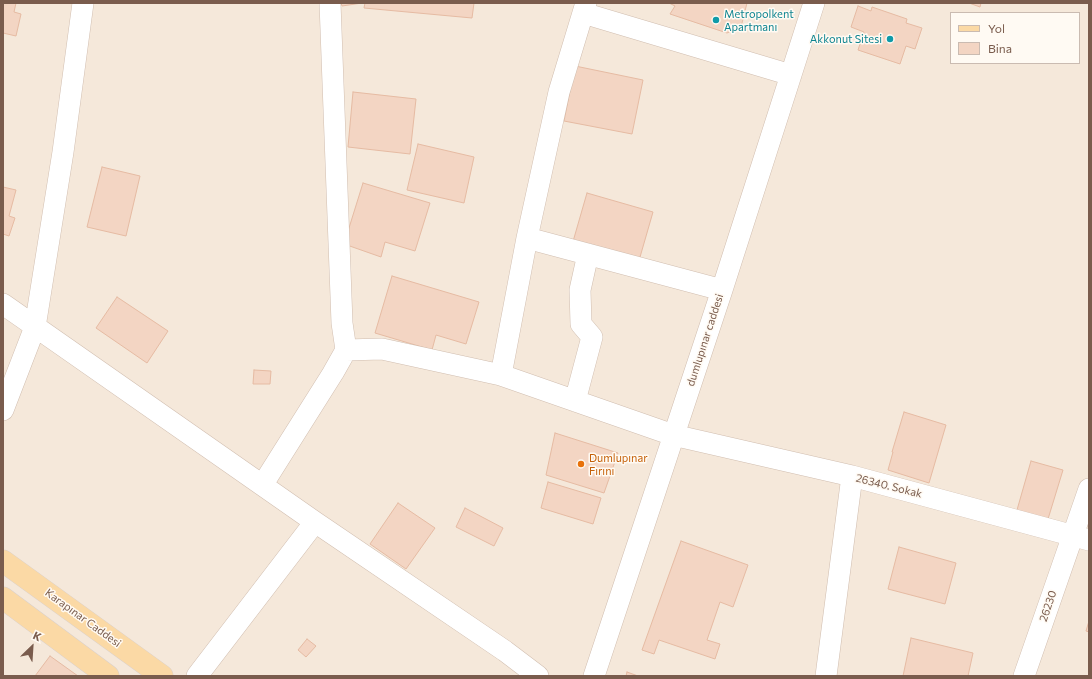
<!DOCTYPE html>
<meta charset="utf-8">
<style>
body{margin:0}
#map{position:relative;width:1092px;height:679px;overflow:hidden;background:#fdf6ec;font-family:Commissioner,sans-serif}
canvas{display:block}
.frame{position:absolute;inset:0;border:4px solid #7a5c4d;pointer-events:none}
.legend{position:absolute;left:950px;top:12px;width:130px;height:52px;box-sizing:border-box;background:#fffaf3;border:1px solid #cabbb1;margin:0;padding:5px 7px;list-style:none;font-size:12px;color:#7a5c4d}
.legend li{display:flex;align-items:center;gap:8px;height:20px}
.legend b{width:20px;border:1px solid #cabbb1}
.north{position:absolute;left:12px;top:627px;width:40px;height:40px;-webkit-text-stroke:3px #fffaf3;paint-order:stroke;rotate:25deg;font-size:11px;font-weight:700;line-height:16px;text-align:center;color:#7a5c4d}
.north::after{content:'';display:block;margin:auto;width:14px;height:18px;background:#7a5c4d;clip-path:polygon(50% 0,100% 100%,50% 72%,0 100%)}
</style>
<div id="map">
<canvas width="1092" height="679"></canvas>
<div class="frame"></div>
<ul class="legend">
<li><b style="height:5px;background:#fbd9a5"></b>Yol</li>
<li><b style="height:11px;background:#f3d5c3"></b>Bina</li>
</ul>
<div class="north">K</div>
</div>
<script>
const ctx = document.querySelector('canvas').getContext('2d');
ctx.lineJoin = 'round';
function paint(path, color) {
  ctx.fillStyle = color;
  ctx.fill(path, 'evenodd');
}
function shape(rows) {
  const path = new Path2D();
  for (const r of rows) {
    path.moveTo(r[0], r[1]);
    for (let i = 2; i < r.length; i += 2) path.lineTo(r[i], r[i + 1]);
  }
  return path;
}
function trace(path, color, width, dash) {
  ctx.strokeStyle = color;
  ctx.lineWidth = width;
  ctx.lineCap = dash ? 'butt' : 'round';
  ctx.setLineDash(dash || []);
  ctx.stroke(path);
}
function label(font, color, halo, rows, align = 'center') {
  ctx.font = font + ' Commissioner,sans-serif';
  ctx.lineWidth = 3;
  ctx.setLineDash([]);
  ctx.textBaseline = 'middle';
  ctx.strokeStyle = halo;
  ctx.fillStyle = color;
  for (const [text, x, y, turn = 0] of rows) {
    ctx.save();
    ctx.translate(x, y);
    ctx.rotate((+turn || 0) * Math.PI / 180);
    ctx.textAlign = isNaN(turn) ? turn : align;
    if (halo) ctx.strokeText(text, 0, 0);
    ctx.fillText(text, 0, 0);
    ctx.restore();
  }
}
paint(shape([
 [3,3,1089,3,1089,676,3,676],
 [951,13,1079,13,1079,63,951,63]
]), '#f5e8da');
const building = shape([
 [3,3,16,3,14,12,21,14,16,36,3,33,3,3],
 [341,3,362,3,342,6,341,3],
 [365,3,474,3,472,18,364,8,365,3],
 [669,3,747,3,741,27,727,33,670,14,675,6,669,3],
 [969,3,981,3,980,7,969,3],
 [858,6,871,11,872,7,907,19,906,23,922,28,915,49,906,46,900,64,858,50,864,32,851,27,858,6],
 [575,66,643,80,632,134,564,121,575,66],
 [353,92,416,99,410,154,348,147,353,92],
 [418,144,474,157,464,203,407,190,418,144],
 [102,167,140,176,126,236,87,227,102,167],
 [363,183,430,203,415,251,385,242,381,257,344,244,363,183],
 [3,187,16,190,9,216,15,218,9,236,3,234,3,187],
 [587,193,653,212,638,264,572,245,587,193],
 [392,276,479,302,466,344,436,335,432,350,375,333,392,276],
 [117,297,168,331,147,363,96,328,117,297],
 [254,370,271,371,270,384,253,384,254,370],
 [904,412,946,425,929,483,888,470,893,452,892,452,904,412],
 [555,433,618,453,604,493,546,475,555,433],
 [1031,461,1063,470,1048,519,1017,510,1031,461],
 [548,482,601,498,593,524,541,508,548,482],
 [398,503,435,528,406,569,370,544,398,503],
 [465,508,503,528,494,546,456,527,465,508],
 [681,541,748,565,733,607,720,602,707,640,720,644,715,659,659,640,654,654,642,650,681,541],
 [899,547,956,563,945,604,888,589,899,547],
 [1089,621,1089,632,1086,631,1089,621],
 [911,638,973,653,968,676,903,676,911,638],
 [307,639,316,646,306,657,298,650,307,639],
 [50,656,78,676,35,676,50,656],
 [627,672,638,676,626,676,627,672]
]);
paint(building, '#f3d5c3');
trace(building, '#e6bba3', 1);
const minor = shape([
 [583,13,791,75],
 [527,238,722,290],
 [3,304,315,522,505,651,538,676],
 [346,350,382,349,501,375,673,435,852,476],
 [501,375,527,238,559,92,586,3],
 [575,401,592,337,581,324,580,290,588,254],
 [3,410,35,327,63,152,83,3],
 [263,484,333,373,346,350,342,323,330,3],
 [197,676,315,522],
 [594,676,722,290,814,3],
 [826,676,852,476,1089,540],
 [1024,676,1089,489]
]);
const major = shape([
 [3,561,162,676],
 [3,598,108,676]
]);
trace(minor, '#d1beb0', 22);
trace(major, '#dad1cd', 23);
trace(minor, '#fff', 21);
trace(major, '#fbd9a5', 22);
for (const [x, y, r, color] of [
 [716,20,4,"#0f9aa8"],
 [890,39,4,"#0f9aa8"],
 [581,464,4,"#e8710a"]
]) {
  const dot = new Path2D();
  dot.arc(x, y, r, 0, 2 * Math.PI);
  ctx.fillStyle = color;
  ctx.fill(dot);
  trace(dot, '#fffaf3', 1.5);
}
label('11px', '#0d838f', '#fffaf3', [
 ["Metropolkent",724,14],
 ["Apartmanı",724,27],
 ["Akkonut Sitesi",882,39,"right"]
], 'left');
label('11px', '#7a5c4d', '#fffaf3', [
 ["dumlupınar caddesi",705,340,-72],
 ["26340. Sokak",889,486,14],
 ["26230",1048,606,-71],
 ["Karapınar Caddesi",83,618,36]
]);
label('11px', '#c56008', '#fffaf3', [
 ["Dumlupınar",589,458],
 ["Fırını",589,471]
], 'left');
</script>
